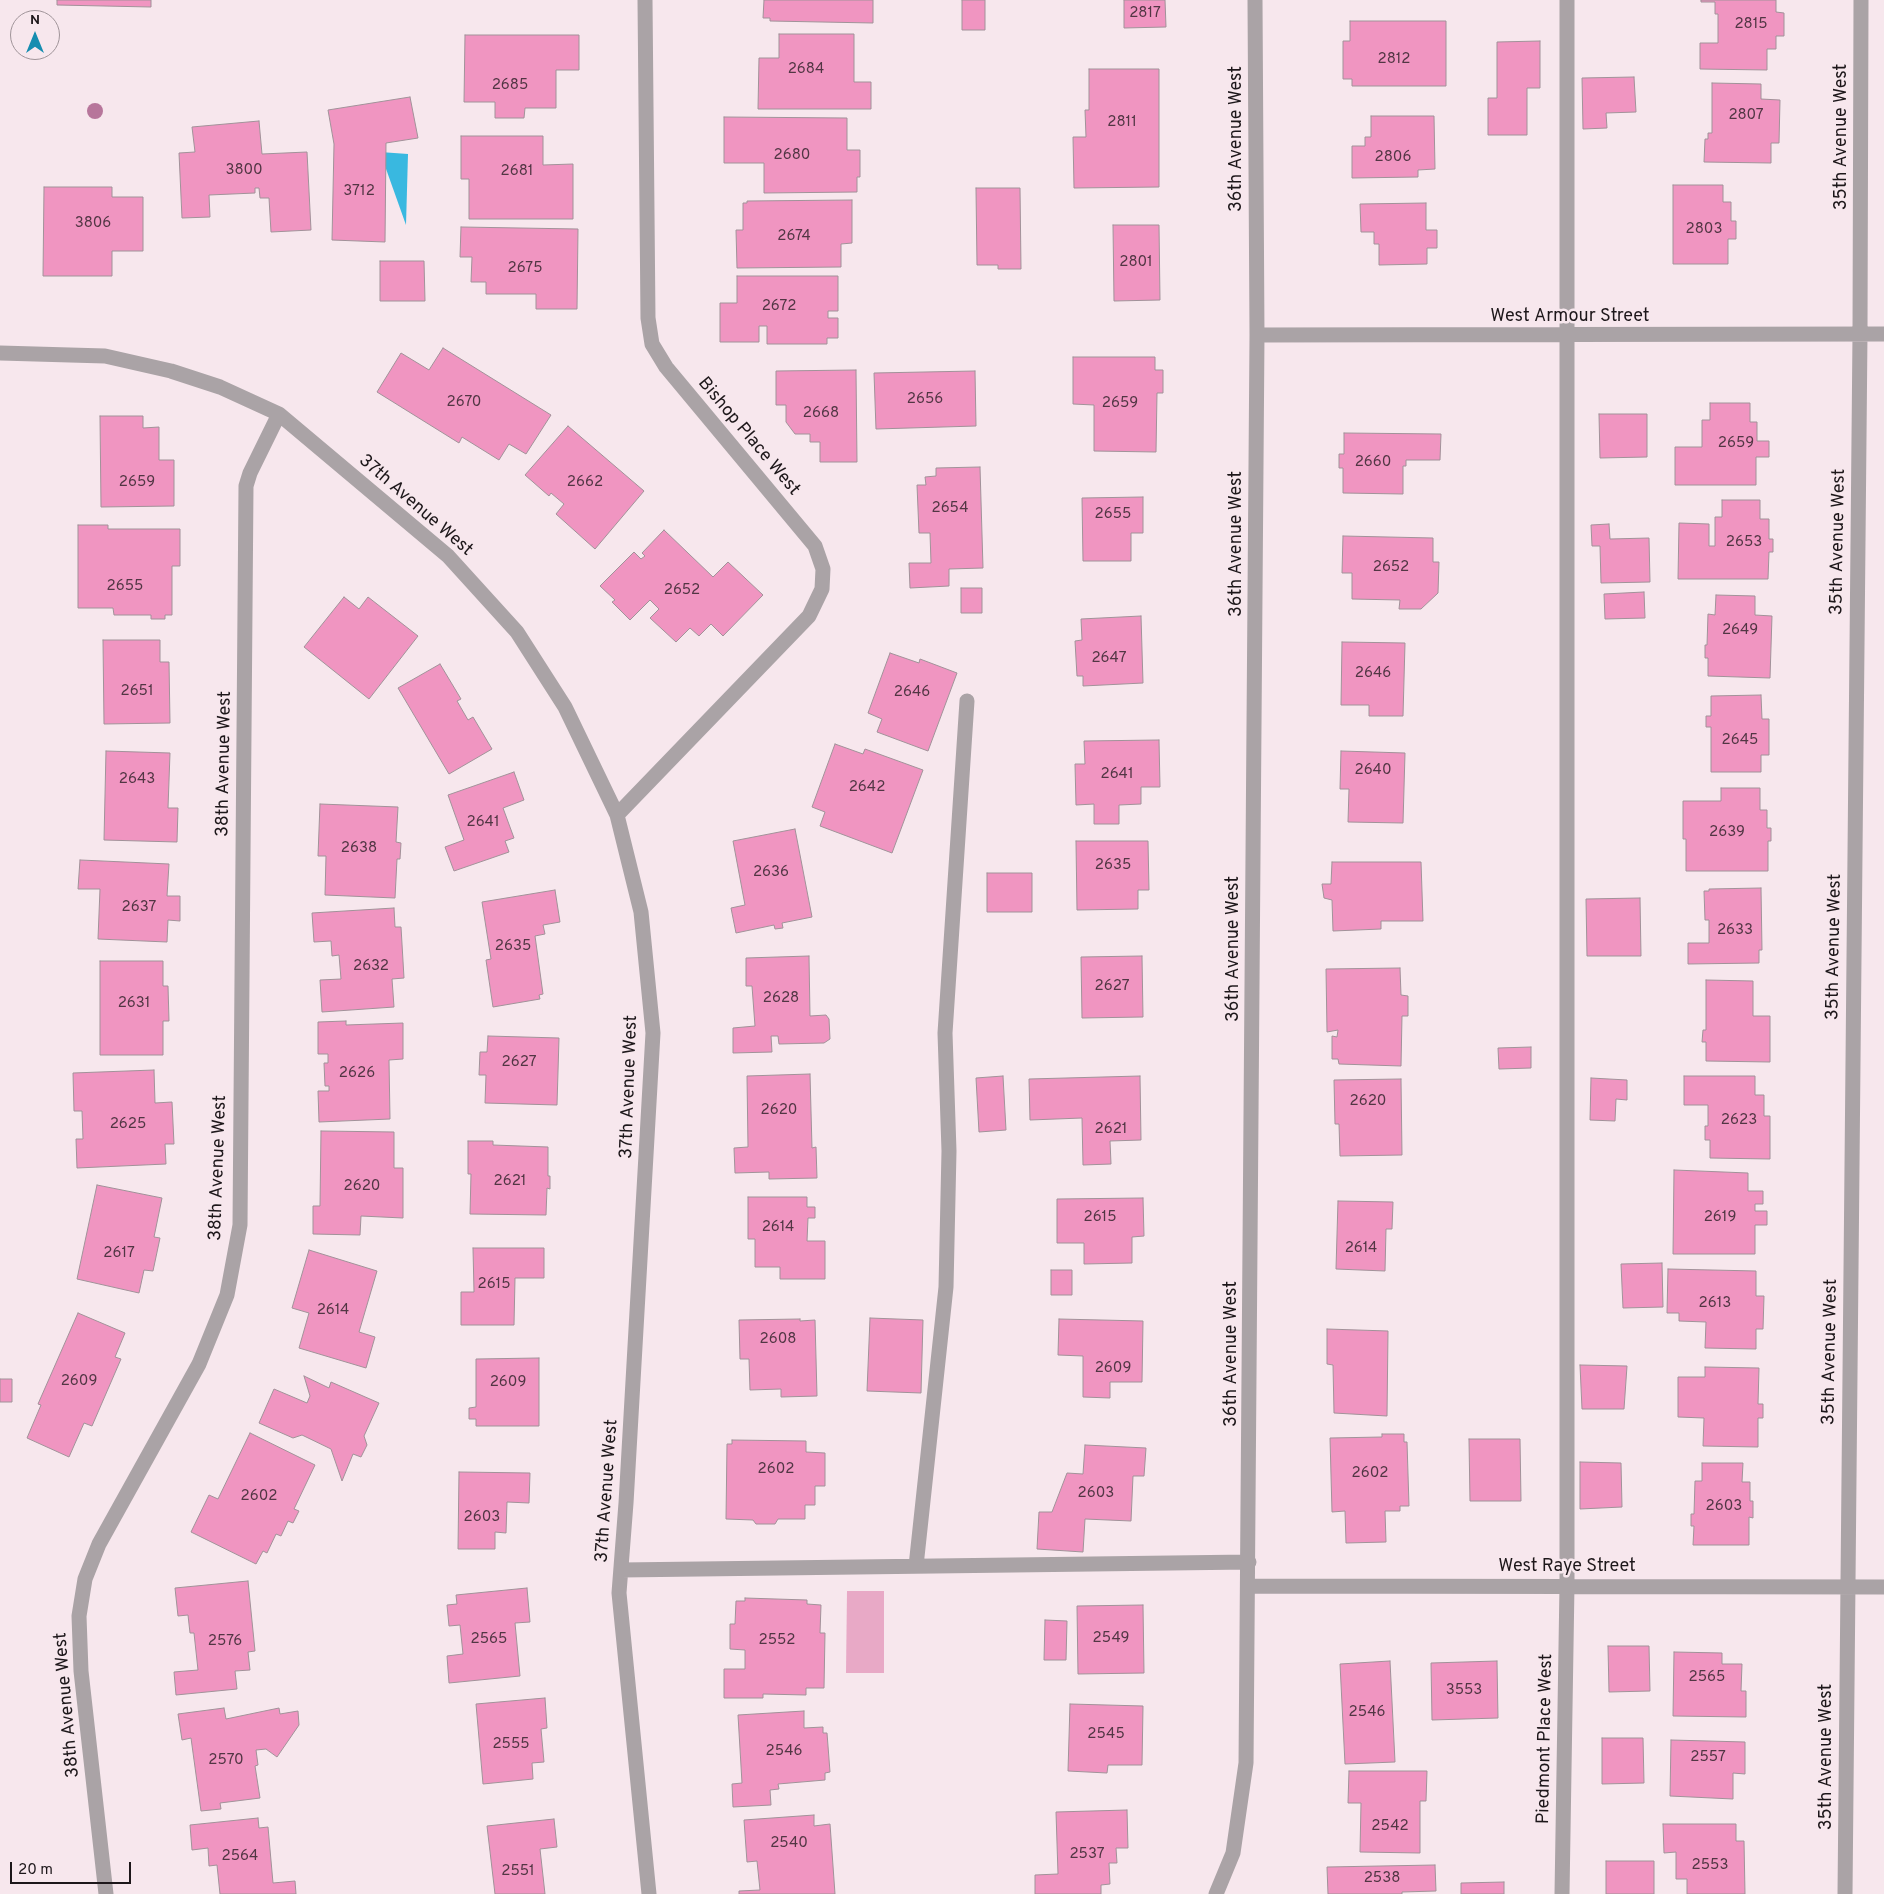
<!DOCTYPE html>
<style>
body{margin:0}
#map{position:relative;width:1884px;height:1894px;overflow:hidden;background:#f7e7ed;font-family:Overpass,sans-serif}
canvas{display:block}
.north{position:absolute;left:10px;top:10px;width:50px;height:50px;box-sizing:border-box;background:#f7e7ed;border:1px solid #a09499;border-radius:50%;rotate:0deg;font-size:14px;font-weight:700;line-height:20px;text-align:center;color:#1d171a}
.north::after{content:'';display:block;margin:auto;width:18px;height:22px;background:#168db0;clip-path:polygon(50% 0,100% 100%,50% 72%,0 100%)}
.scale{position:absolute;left:10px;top:1862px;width:121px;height:22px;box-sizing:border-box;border:2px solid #1d171a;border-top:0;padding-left:6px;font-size:15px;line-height:18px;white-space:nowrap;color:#1d171a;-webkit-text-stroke:4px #f7e7ed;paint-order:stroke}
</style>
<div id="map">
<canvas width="1884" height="1894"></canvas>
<div class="north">N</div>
<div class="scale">20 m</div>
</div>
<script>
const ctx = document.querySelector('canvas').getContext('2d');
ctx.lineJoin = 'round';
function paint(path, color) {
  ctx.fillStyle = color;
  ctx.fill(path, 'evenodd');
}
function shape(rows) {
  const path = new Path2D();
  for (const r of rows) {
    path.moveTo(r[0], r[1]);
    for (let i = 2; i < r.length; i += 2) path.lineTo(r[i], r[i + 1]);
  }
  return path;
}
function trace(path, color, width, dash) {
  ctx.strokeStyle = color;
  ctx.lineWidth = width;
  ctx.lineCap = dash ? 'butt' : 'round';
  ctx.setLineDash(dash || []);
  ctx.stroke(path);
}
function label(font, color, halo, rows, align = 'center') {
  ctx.font = font + ' Overpass,sans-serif';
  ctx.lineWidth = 5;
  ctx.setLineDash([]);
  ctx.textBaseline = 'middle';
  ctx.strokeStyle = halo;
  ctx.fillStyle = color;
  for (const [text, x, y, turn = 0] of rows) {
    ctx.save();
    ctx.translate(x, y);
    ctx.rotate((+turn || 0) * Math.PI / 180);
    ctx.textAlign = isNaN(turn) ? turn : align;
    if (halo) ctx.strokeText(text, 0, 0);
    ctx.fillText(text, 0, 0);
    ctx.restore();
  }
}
paint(shape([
 [847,1591,884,1591,884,1673,846,1673]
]), '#e8a9c6');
paint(shape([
 [380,152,408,154,406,225]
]), '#39b8e0');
const building = shape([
 [57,0,151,0,151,7,57,5,57,0],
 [764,0,873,0,873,23,770,21,770,18,763,18,764,0],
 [962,0,985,0,985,30,962,30,962,0],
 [1124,0,1165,0,1166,27,1124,28,1124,0],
 [1701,0,1776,0,1776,12,1784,13,1784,36,1776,36,1776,49,1767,49,1767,70,1700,69,1700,43,1718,43,1718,14,1715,14,1715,2,1701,2,1701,0],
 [1350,21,1446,21,1446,86,1352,86,1352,79,1343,79,1343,41,1350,41,1350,21],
 [779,34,854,34,854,82,871,82,871,109,758,109,759,58,779,58,779,34],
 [465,35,579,35,579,70,556,70,556,108,525,108,524,118,495,118,495,102,464,102,465,35],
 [1540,41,1540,88,1527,88,1527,135,1488,135,1488,98,1497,98,1497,42,1540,41],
 [1089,69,1159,69,1159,187,1074,188,1073,137,1086,137,1085,110,1089,110,1089,69],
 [1634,77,1636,112,1606,113,1607,128,1583,129,1582,78,1634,77],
 [1712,83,1761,84,1761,99,1780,100,1779,143,1771,143,1771,163,1704,162,1705,139,1708,139,1708,133,1712,133,1712,83],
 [410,97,418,138,386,143,385,242,332,240,334,144,328,110,410,97],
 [1371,116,1434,116,1435,169,1418,170,1418,177,1352,178,1352,146,1365,146,1365,137,1371,137,1371,116],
 [724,117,847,118,847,150,860,150,860,177,857,177,857,192,764,193,764,163,724,163,724,117],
 [259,121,262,154,307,152,311,230,271,232,269,198,260,198,259,188,255,188,255,193,209,195,210,217,182,218,179,153,195,152,192,127,259,121],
 [461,136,543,136,543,165,573,164,573,219,469,219,469,179,461,179,461,136],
 [1673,185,1723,185,1723,202,1731,202,1731,221,1736,221,1736,239,1728,239,1728,264,1673,264,1673,185],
 [44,187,112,187,112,197,143,197,143,251,112,251,112,276,43,276,44,187],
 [976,188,1020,188,1021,269,998,269,998,265,977,265,976,188],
 [852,200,852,243,841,244,841,267,737,268,736,230,743,230,743,203,747,203,747,201,852,200],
 [1426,203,1426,230,1437,230,1437,248,1427,248,1427,264,1379,265,1379,244,1374,244,1374,232,1361,232,1360,204,1426,203],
 [1113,225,1159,225,1160,300,1114,301,1113,225],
 [461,227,578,229,577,309,536,309,536,294,486,294,486,282,471,282,472,257,460,257,461,227],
 [380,261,424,261,425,301,380,301,380,261],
 [737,276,838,276,838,311,828,311,828,318,838,318,838,338,827,338,827,344,767,344,767,326,759,326,759,342,720,342,720,303,737,303,737,276],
 [443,348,551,415,526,454,509,444,499,460,462,437,459,443,377,392,401,353,429,370,443,348],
 [1073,357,1155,357,1155,370,1163,370,1163,393,1157,393,1156,452,1094,451,1094,405,1073,404,1073,357],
 [856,370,857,462,820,462,820,442,810,442,810,434,795,434,786,422,786,405,776,405,776,371,856,370],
 [975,371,976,426,876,429,874,373,975,371],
 [1710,403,1750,403,1750,422,1757,422,1757,441,1769,441,1769,457,1756,457,1756,485,1675,485,1675,447,1702,447,1702,420,1710,420,1710,403],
 [1599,414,1647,414,1647,457,1600,458,1599,414],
 [100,416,143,416,143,428,159,427,159,460,174,460,174,506,101,507,100,416],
 [568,426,644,491,595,549,556,514,564,504,551,493,549,496,525,475,568,426],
 [1344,433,1441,434,1440,460,1406,460,1406,466,1403,466,1403,494,1343,493,1343,468,1339,468,1339,454,1344,454,1344,433],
 [980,467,983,568,949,569,949,586,910,588,909,563,931,563,930,533,919,533,917,485,926,485,925,477,936,476,936,468,980,467],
 [1143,497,1143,533,1131,533,1131,561,1083,561,1082,498,1143,497],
 [1722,500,1760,500,1760,519,1769,519,1769,539,1773,539,1773,552,1769,552,1768,579,1678,579,1679,523,1709,524,1709,546,1715,546,1715,517,1722,517,1722,500],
 [1609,524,1610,539,1649,538,1650,582,1601,583,1600,546,1592,546,1591,525,1609,524],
 [78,525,108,525,108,529,180,529,180,566,172,566,172,615,165,615,165,619,151,619,151,615,114,615,113,608,78,608,78,525],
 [664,530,713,577,728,562,763,595,723,636,711,624,699,636,690,628,676,642,650,618,659,609,650,600,630,620,612,602,615,600,600,586,634,552,641,559,645,556,642,553,664,530],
 [1343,536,1433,538,1433,562,1439,562,1438,593,1421,609,1399,609,1400,600,1352,599,1352,573,1342,573,1343,536],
 [961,588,982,588,982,613,961,613,961,588],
 [1644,592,1645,618,1605,619,1604,594,1644,592],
 [1716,595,1755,596,1755,615,1772,616,1770,678,1708,676,1708,658,1705,658,1705,645,1707,645,1708,614,1715,615,1716,595],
 [344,597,359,609,368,597,418,636,369,699,304,647,344,597],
 [1141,616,1143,683,1083,686,1083,676,1077,676,1075,641,1082,640,1081,619,1141,616],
 [103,640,160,640,160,662,169,662,170,723,104,724,103,640],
 [1342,642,1405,643,1403,716,1369,716,1369,705,1341,705,1342,642],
 [890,653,919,663,920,659,957,673,928,751,877,732,882,719,868,713,890,653],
 [440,664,461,699,457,701,468,720,473,717,492,749,449,774,398,688,440,664],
 [1761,695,1762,719,1769,719,1769,755,1761,755,1761,772,1711,772,1711,727,1706,727,1706,716,1711,716,1711,696,1761,695],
 [1159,740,1160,787,1141,787,1141,804,1119,805,1119,824,1094,824,1094,804,1076,805,1075,764,1085,764,1084,741,1159,740],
 [835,744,863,754,865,749,923,770,892,853,820,826,825,812,812,807,835,744],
 [106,751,170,753,168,808,178,808,177,842,104,840,106,751],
 [1341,751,1405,753,1403,823,1348,822,1349,789,1340,789,1341,751],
 [514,772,524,800,503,808,514,838,505,841,509,852,454,871,445,847,464,840,448,795,514,772],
 [1721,788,1760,788,1760,810,1767,810,1767,828,1771,828,1771,841,1768,841,1768,871,1686,871,1686,839,1683,839,1683,801,1721,801,1721,788],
 [320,804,398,807,396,842,401,843,400,859,397,859,395,898,325,895,326,856,318,856,320,804],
 [795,829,812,917,782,923,783,928,775,929,774,925,736,933,731,908,745,905,733,841,795,829],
 [1076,841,1148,841,1149,890,1138,890,1138,909,1077,910,1076,841],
 [80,860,169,864,167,896,180,896,180,921,168,920,167,942,98,939,100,889,78,889,80,860],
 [1332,862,1421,862,1423,921,1381,921,1381,929,1333,931,1332,900,1324,898,1322,884,1331,884,1332,862],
 [987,873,1032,873,1032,912,987,912,987,873],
 [1761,888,1762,950,1759,950,1759,963,1688,964,1688,943,1709,943,1709,920,1705,920,1704,891,1709,891,1709,889,1761,888],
 [555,890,560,922,543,925,545,934,535,936,543,994,539,995,540,999,493,1007,486,960,491,959,482,902,555,890],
 [1640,898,1641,956,1587,956,1586,899,1640,898],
 [394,908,395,927,401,927,404,978,392,979,394,1007,322,1012,320,980,341,979,339,955,332,956,331,941,314,942,312,913,394,908],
 [809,956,810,1016,826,1015,829,1019,830,1039,824,1043,779,1044,778,1036,771,1036,772,1052,733,1053,733,1028,755,1026,752,986,746,986,746,958,809,956],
 [1142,956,1143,1017,1082,1018,1081,957,1142,956],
 [100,961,163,961,163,986,168,986,169,1021,163,1021,163,1055,100,1055,100,961],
 [1400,968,1401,995,1408,996,1408,1016,1402,1016,1401,1066,1339,1064,1338,1059,1332,1059,1332,1036,1337,1037,1338,1030,1327,1032,1326,969,1400,968],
 [1706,980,1753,981,1753,1016,1770,1016,1770,1062,1706,1061,1706,1042,1702,1042,1703,1030,1706,1030,1706,980],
 [346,1021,346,1025,403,1023,403,1059,389,1060,390,1119,319,1122,318,1091,329,1091,329,1086,325,1086,324,1063,328,1063,328,1054,318,1054,318,1022,346,1021],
 [488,1036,559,1038,557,1105,485,1103,486,1075,479,1075,480,1052,487,1052,488,1036],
 [1531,1047,1531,1068,1499,1069,1498,1048,1531,1047],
 [154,1070,155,1103,172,1102,174,1144,165,1144,166,1164,77,1168,76,1139,83,1139,82,1111,74,1111,73,1073,154,1070],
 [810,1074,812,1148,816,1147,817,1178,769,1179,769,1172,735,1173,734,1148,748,1147,747,1076,810,1074],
 [1003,1076,1006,1130,979,1132,976,1078,1003,1076],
 [1140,1076,1141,1140,1110,1141,1111,1164,1083,1165,1082,1118,1030,1120,1029,1079,1140,1076],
 [1684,1076,1755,1076,1755,1095,1764,1095,1764,1116,1770,1116,1770,1159,1710,1158,1710,1140,1705,1140,1705,1126,1708,1126,1708,1105,1684,1105,1684,1076],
 [1591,1078,1627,1080,1627,1100,1616,1099,1615,1121,1590,1120,1591,1078],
 [1401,1079,1402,1155,1340,1156,1339,1124,1335,1124,1334,1080,1401,1079],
 [321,1131,394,1132,394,1168,403,1168,403,1218,361,1216,360,1235,313,1234,313,1206,320,1206,321,1131],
 [468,1141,493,1141,493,1145,548,1147,548,1176,550,1176,550,1189,547,1188,546,1215,470,1214,471,1174,468,1174,468,1141],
 [1674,1170,1748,1173,1748,1191,1763,1191,1763,1204,1755,1204,1755,1211,1767,1211,1767,1225,1755,1225,1755,1254,1673,1254,1674,1170],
 [97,1185,162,1198,154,1237,160,1238,153,1271,144,1270,139,1293,77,1279,97,1185],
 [748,1197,807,1197,807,1207,815,1207,815,1218,808,1218,807,1241,825,1241,825,1279,780,1279,780,1267,755,1267,755,1239,748,1239,748,1197],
 [1143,1198,1144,1236,1132,1237,1132,1263,1084,1264,1084,1243,1057,1243,1057,1199,1143,1198],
 [1338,1201,1393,1202,1392,1229,1386,1229,1385,1271,1336,1269,1338,1201],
 [473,1248,544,1248,544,1278,515,1278,514,1325,461,1325,461,1292,474,1292,473,1248],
 [309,1250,377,1271,359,1332,375,1337,366,1368,299,1348,309,1313,292,1308,309,1250],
 [1662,1263,1663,1307,1623,1308,1621,1264,1662,1263],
 [1668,1269,1756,1271,1756,1296,1764,1296,1763,1329,1756,1329,1756,1349,1705,1348,1706,1322,1679,1321,1679,1313,1667,1313,1668,1269],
 [1051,1270,1072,1270,1072,1295,1051,1295,1051,1270],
 [78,1313,125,1333,115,1357,121,1359,92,1426,84,1423,69,1457,27,1438,41,1405,38,1404,78,1313],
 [870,1318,923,1320,921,1393,867,1391,870,1318],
 [800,1319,800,1321,815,1320,817,1396,781,1397,781,1389,750,1390,749,1359,740,1359,739,1320,800,1319],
 [1059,1319,1143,1321,1142,1382,1110,1382,1110,1398,1083,1397,1083,1356,1058,1355,1059,1319],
 [1327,1329,1388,1331,1387,1416,1334,1413,1333,1365,1327,1364,1327,1329],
 [539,1358,539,1426,476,1426,476,1419,469,1419,469,1408,476,1407,476,1359,539,1358],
 [1580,1365,1627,1366,1624,1409,1582,1409,1580,1365],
 [1705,1367,1759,1368,1758,1404,1763,1404,1763,1418,1758,1418,1758,1447,1703,1446,1704,1418,1678,1417,1678,1377,1705,1377,1705,1367],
 [304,1376,329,1388,331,1382,379,1403,364,1436,367,1445,361,1457,353,1454,342,1481,331,1449,302,1435,293,1438,259,1423,274,1389,307,1403,310,1396,304,1376],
 [0,1379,12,1379,12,1402,0,1402,0,1379],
 [250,1433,315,1465,294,1509,299,1511,293,1523,288,1521,281,1536,276,1534,267,1553,263,1551,256,1564,191,1532,209,1495,218,1499,250,1433],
 [1382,1434,1404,1434,1404,1442,1407,1442,1409,1506,1400,1506,1400,1511,1385,1511,1386,1542,1346,1543,1345,1511,1332,1512,1330,1438,1382,1437,1382,1434],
 [1469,1439,1520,1439,1521,1501,1470,1501,1469,1439],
 [732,1440,806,1441,806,1452,825,1453,825,1486,815,1486,815,1505,805,1505,805,1519,778,1519,775,1524,756,1524,753,1520,726,1519,727,1444,732,1444,732,1440],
 [1085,1445,1146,1448,1144,1476,1133,1476,1131,1521,1085,1519,1083,1552,1037,1549,1039,1512,1052,1512,1067,1473,1083,1474,1085,1445],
 [1580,1462,1621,1463,1622,1507,1580,1509,1580,1462],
 [1702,1463,1743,1463,1742,1482,1750,1482,1750,1501,1753,1501,1753,1518,1749,1517,1749,1545,1693,1545,1694,1526,1691,1526,1691,1514,1694,1514,1695,1481,1702,1481,1702,1463],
 [459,1472,530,1473,529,1503,507,1502,506,1533,495,1532,495,1549,458,1549,459,1472],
 [248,1581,255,1651,248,1652,250,1670,235,1671,237,1689,176,1695,174,1672,198,1670,194,1633,190,1633,188,1615,178,1616,175,1588,248,1581],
 [527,1588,530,1622,515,1623,520,1676,449,1683,447,1656,463,1654,460,1625,449,1626,447,1605,457,1604,456,1595,527,1588],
 [745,1598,807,1600,807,1604,821,1605,820,1633,825,1633,824,1688,806,1688,806,1695,763,1694,763,1698,724,1698,724,1669,745,1669,745,1650,730,1649,730,1624,735,1624,736,1601,745,1601,745,1598],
 [1143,1605,1144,1673,1078,1674,1077,1606,1143,1605],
 [1045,1620,1067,1621,1066,1660,1044,1660,1045,1620],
 [1608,1646,1649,1646,1650,1691,1609,1692,1608,1646],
 [1674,1652,1722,1653,1722,1664,1742,1664,1741,1691,1746,1691,1746,1717,1673,1716,1674,1652],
 [1390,1661,1395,1762,1345,1764,1340,1664,1390,1661],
 [1497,1661,1498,1718,1432,1720,1431,1663,1497,1661],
 [545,1698,547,1728,541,1729,544,1762,532,1763,533,1779,483,1784,476,1704,545,1698],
 [1070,1704,1143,1706,1142,1765,1108,1765,1107,1773,1068,1771,1070,1704],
 [224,1708,226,1719,279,1708,280,1714,298,1711,299,1725,277,1757,266,1749,256,1750,258,1765,255,1766,260,1798,220,1803,221,1809,201,1811,191,1738,182,1740,178,1714,224,1708],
 [804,1711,804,1728,823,1727,823,1733,827,1733,830,1772,825,1773,825,1780,778,1784,779,1789,770,1790,771,1805,733,1807,732,1784,742,1783,738,1715,804,1711],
 [1602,1738,1643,1738,1644,1783,1602,1784,1602,1738],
 [1671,1740,1745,1742,1745,1774,1733,1773,1733,1799,1670,1796,1671,1740],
 [1349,1771,1427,1771,1426,1801,1420,1801,1420,1853,1360,1852,1361,1803,1348,1803,1349,1771],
 [1127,1810,1128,1848,1116,1848,1117,1863,1109,1863,1110,1884,1101,1885,1101,1894,1035,1894,1035,1875,1058,1874,1056,1812,1127,1810],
 [814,1815,814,1826,830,1824,835,1894,739,1894,739,1891,760,1890,757,1861,747,1862,744,1820,814,1815],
 [258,1818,259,1828,268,1827,273,1883,295,1881,296,1894,220,1894,217,1865,209,1866,208,1848,192,1850,190,1825,258,1818],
 [554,1819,557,1847,540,1849,545,1894,495,1894,487,1826,554,1819],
 [1663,1824,1736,1824,1736,1841,1744,1841,1745,1894,1687,1894,1687,1879,1676,1879,1676,1852,1664,1853,1663,1824],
 [1606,1861,1654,1861,1654,1894,1606,1894,1606,1861],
 [1435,1865,1436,1891,1402,1892,1402,1894,1328,1894,1327,1867,1435,1865],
 [1504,1882,1504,1894,1461,1894,1461,1883,1504,1882]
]);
paint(building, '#f095c1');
trace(building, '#a19299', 1);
trace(shape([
 [1257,335,1884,334],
 [0,353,105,356,171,371,220,387,279,414,448,556,517,632,565,707,617,815,641,912,653,1033,626,1503,619,1593,649,1894],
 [617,815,809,616,822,589,823,569,815,546,666,367,652,344,648,318,645,0],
 [916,1566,946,1287,949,1151,945,1033,967,701],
 [621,1570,1249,1562],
 [1249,1586,1884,1587],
 [106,1894,81,1671,79,1616,85,1579,99,1544,199,1364,227,1295,240,1225,246,486,250,473,279,414],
 [1216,1894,1233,1853,1246,1763,1257,335,1255,0],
 [1562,1894,1567,1585,1567,0],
 [1845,1894,1860,334,1861,0]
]), '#aaa3a6', 15);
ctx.fillStyle = '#b7769b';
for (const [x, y] of [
 [95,111]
]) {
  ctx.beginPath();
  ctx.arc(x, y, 8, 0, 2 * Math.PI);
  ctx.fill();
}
label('15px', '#523644', null, [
 ["2817",1145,14],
 ["2815",1751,25],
 ["2812",1394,60],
 ["2684",806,70],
 ["2685",510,86],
 ["2807",1746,116],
 ["2811",1122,123],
 ["2680",792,156],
 ["2806",1393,158],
 ["3800",244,171],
 ["2681",517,172],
 ["3712",359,192],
 ["3806",93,224],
 ["2803",1704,230],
 ["2674",794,237],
 ["2801",1136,263],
 ["2675",525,269],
 ["2672",779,307],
 ["2656",925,400],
 ["2670",464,403],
 ["2659",1120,404],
 ["2668",821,414],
 ["2659",1736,444],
 ["2660",1373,463],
 ["2659",137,483],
 ["2662",585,483],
 ["2654",950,509],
 ["2655",1113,515],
 ["2653",1744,543],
 ["2652",1391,568],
 ["2655",125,587],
 ["2652",682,591],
 ["2649",1740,631],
 ["2647",1109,659],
 ["2646",1373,674],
 ["2651",137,692],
 ["2646",912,693],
 ["2645",1740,741],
 ["2640",1373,771],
 ["2641",1117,775],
 ["2643",137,780],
 ["2642",867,788],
 ["2641",483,823],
 ["2639",1727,833],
 ["2638",359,849],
 ["2635",1113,866],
 ["2636",771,873],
 ["2637",139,908],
 ["2633",1735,931],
 ["2635",513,947],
 ["2632",371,967],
 ["2627",1112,987],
 ["2628",781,999],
 ["2631",134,1004],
 ["2627",519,1063],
 ["2626",357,1074],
 ["2620",1368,1102],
 ["2620",779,1111],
 ["2623",1739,1121],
 ["2625",128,1125],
 ["2621",1111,1130],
 ["2621",510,1182],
 ["2620",362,1187],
 ["2615",1100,1218],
 ["2619",1720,1218],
 ["2614",778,1228],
 ["2614",1361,1249],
 ["2617",119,1254],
 ["2615",494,1285],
 ["2613",1715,1304],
 ["2614",333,1311],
 ["2608",778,1340],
 ["2609",1113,1369],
 ["2609",79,1382],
 ["2609",508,1383],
 ["2602",776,1470],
 ["2602",1370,1474],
 ["2603",1096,1494],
 ["2602",259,1497],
 ["2603",1724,1507],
 ["2603",482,1518],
 ["2549",1111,1639],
 ["2565",489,1640],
 ["2552",777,1641],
 ["2576",225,1642],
 ["2565",1707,1678],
 ["3553",1464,1691],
 ["2546",1367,1713],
 ["2545",1106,1735],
 ["2555",511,1745],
 ["2546",784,1752],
 ["2557",1708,1758],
 ["2570",226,1761],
 ["2542",1390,1827],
 ["2540",789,1844],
 ["2537",1087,1855],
 ["2564",240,1857],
 ["2553",1710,1866],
 ["2551",518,1872],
 ["2538",1382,1879]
]);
label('18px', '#1d171a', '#f7e7ed', [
 ["35th Avenue West",1842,137,-90],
 ["36th Avenue West",1237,139,-90],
 ["West Armour Street",1570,317],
 ["Bishop Place West",748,437,50],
 ["37th Avenue West",415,506,41],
 ["35th Avenue West",1839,542,-89],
 ["36th Avenue West",1237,544,-90],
 ["38th Avenue West",225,764,-89],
 ["35th Avenue West",1835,947,-89],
 ["36th Avenue West",1234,949,-90],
 ["37th Avenue West",630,1087,-88],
 ["38th Avenue West",219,1168,-88],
 ["35th Avenue West",1831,1352,-89],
 ["36th Avenue West",1232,1354,-90],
 ["37th Avenue West",608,1491,-86],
 ["West Raye Street",1567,1567],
 ["38th Avenue West",68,1705,-95],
 ["Piedmont Place West",1546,1739,-89],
 ["35th Avenue West",1827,1757,-90]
]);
</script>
